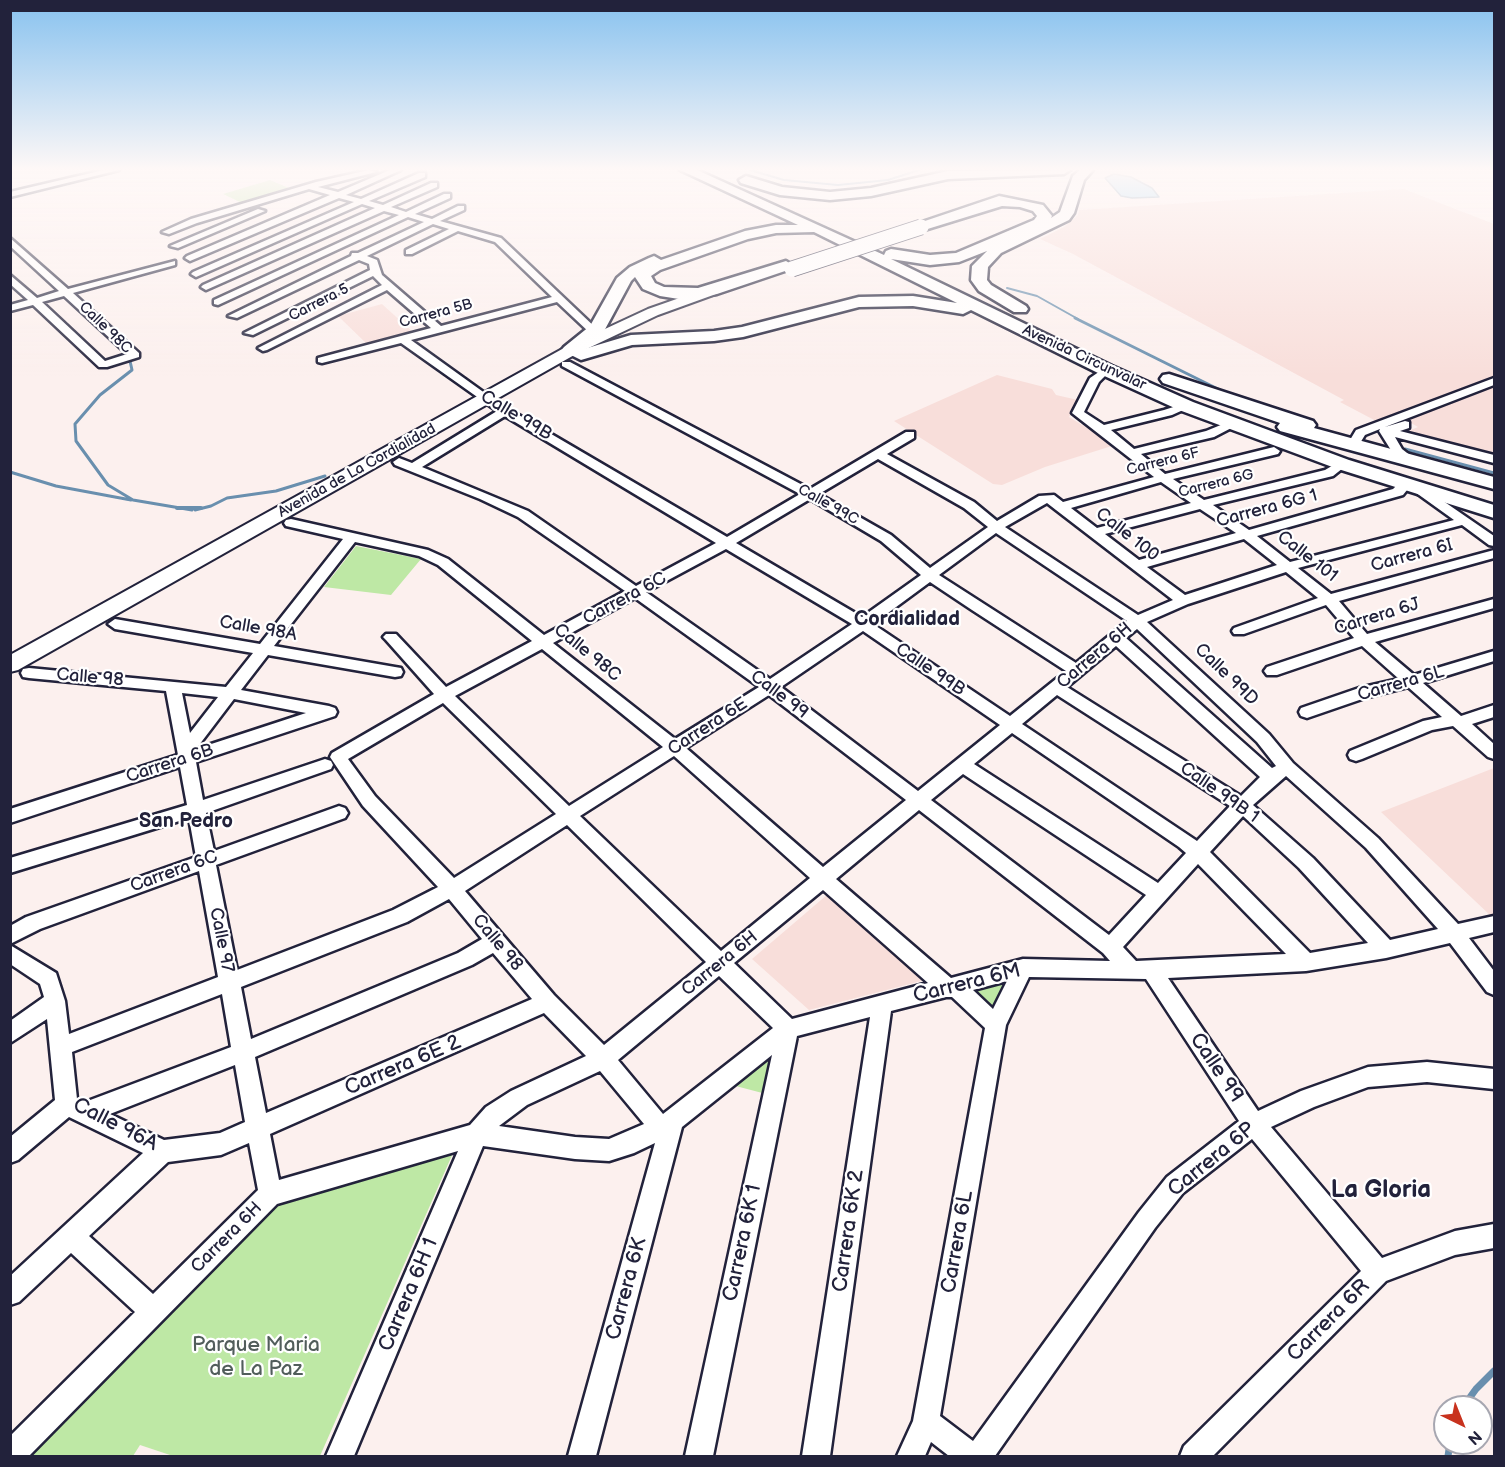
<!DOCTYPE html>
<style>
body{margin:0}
#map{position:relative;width:1505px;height:1467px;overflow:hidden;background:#fcf0ee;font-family:"Balsamiq Sans",sans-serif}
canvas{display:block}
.frame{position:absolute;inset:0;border:12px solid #22223b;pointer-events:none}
.north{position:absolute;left:1433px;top:1395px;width:60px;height:60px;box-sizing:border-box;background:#fff;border:2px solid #a7a7b1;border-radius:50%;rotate:137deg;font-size:16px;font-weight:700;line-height:24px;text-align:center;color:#22223b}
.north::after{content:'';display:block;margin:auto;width:21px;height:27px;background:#c8321e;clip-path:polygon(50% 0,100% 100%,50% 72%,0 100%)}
</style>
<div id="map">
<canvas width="1505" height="1467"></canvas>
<div class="frame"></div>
<div class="north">N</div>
</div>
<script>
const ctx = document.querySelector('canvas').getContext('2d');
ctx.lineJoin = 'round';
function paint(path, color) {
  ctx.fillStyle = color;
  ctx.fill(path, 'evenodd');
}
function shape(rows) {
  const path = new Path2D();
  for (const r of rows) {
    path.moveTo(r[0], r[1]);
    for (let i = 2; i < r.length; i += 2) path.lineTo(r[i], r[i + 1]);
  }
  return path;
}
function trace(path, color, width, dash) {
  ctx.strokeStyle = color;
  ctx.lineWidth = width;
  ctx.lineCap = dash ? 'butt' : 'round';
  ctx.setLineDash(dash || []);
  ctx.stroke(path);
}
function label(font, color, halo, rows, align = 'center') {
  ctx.font = font + ' "Balsamiq Sans",sans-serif';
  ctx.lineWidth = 4.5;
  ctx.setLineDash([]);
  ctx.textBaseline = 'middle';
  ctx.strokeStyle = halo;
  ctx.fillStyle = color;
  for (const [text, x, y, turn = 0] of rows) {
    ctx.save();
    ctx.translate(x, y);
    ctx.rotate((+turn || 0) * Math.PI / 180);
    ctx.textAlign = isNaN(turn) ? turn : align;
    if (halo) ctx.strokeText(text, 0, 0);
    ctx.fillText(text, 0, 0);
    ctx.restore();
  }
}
paint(shape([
 [1404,189,1494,224,1494,454,1406,432,1418,427,1397,415,1378,422,1340,402,1344,400,1073,254,1040,239,1064,227,1078,215,1079,210],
 [382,304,415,334,369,346,338,316],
 [997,375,1052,389,1056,395,1078,400,1069,417,1115,445,1045,467,1002,485,993,484,894,421],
 [1494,768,1494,916,1492,917,1381,812],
 [828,894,929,979,809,1010,752,959]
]), '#f8deda');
paint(shape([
 [270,180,289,188,242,203,223,194],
 [356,546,421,559,391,595,324,587],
 [1010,979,991,1018,965,989],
 [783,1037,770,1095,728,1084],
 [453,1153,320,1456,173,1456,140,1445,133,1456,21,1456,275,1201]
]), '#bee8a5');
const water = shape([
 [1114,174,1131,177,1152,188,1159,197,1132,198,1121,196,1105,178,1114,174]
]);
paint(water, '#98d7fa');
trace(water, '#698fae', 1.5);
trace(shape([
 [750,170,784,180,838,185,888,180,919,170],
 [1007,288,1037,296,1078,319]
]), '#698fae', 2);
trace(shape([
 [1075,318,1228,394],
 [133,356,130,361,132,370,100,395,75,424,76,441,108,485,133,500,192,510],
 [1405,449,1494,473],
 [10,472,56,486,131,500],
 [195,510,211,506,227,498,276,491,325,476]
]), '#698fae', 3);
trace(shape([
 [177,508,201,508]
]), '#698fae', 4);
trace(shape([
 [1463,1407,1476,1389,1494,1371],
 [1448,1456,1450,1443]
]), '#698fae', 7);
const minor = shape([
 [104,170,119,170,10,197,10,192,104,170],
 [369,170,376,172,318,187,338,192,390,170,401,170,346,195,361,199,419,173,425,173,425,177,369,201,383,205,431,183,437,183,437,187,391,207,406,212,444,194,450,194,450,198,415,214,432,219,458,206,464,206,464,210,440,221,501,238,599,331,590,333,557,302,411,340,500,404,727,537,800,494,562,366,562,362,570,362,810,489,906,432,914,432,914,438,887,454,974,502,997,521,1039,496,1054,495,1063,502,1154,477,1072,413,1090,378,1106,367,1111,370,1099,382,1084,412,1104,425,1164,410,1186,403,1192,406,1172,415,1111,430,1134,449,1206,431,1233,420,1239,424,1214,437,1141,454,1165,474,1274,447,1280,451,1278,454,1173,479,1204,500,1325,470,1342,460,1348,464,1333,476,1213,505,1249,530,1393,489,1400,482,1405,481,1411,485,1403,495,1257,536,1290,562,1454,520,1415,492,1414,489,1415,486,1420,485,1494,536,1494,546,1489,545,1462,525,1298,568,1331,594,1494,550,1494,558,1339,601,1367,634,1494,599,1494,608,1375,642,1414,675,1494,651,1494,661,1423,683,1461,716,1494,705,1494,717,1472,724,1494,744,1494,759,1488,757,1453,726,1432,730,1362,759,1356,761,1350,759,1348,755,1350,751,1423,721,1442,717,1408,687,1368,697,1307,718,1301,716,1299,712,1301,708,1359,688,1399,679,1362,646,1277,675,1267,675,1264,671,1267,667,1354,638,1326,605,1244,634,1234,634,1232,631,1234,628,1318,598,1286,572,1188,604,1147,622,1269,734,1293,763,1378,838,1458,924,1494,916,1494,932,1469,938,1494,971,1494,995,1487,992,1450,943,1386,958,1306,971,1168,978,1258,1111,1301,1091,1368,1067,1427,1062,1494,1069,1494,1089,1427,1082,1368,1087,1314,1107,1271,1127,1382,1258,1455,1231,1494,1224,1494,1248,1455,1255,1386,1281,1213,1456,1180,1456,1184,1446,1361,1271,1252,1139,1183,1193,1155,1228,995,1456,949,1456,931,1442,925,1456,897,1456,913,1421,985,1028,952,997,946,997,891,1011,830,1456,802,1456,870,1017,797,1036,713,1456,685,1456,772,1055,682,1127,596,1456,568,1456,655,1143,634,1153,609,1161,575,1159,483,1146,354,1456,326,1456,458,1151,277,1204,29,1456,10,1456,10,1436,135,1312,71,1253,19,1302,10,1305,10,1276,143,1153,69,1117,18,1160,10,1163,10,1137,55,1100,47,1019,10,1043,10,1021,44,997,40,984,10,964,10,945,56,973,65,1001,69,1034,218,977,199,871,40,929,10,944,10,926,26,917,196,857,189,818,10,873,10,858,187,805,180,767,10,823,10,809,178,755,166,691,29,678,23,677,21,673,23,669,29,668,226,687,253,653,115,629,108,624,115,619,260,644,343,539,286,526,284,523,286,520,291,519,428,550,448,559,544,635,625,591,518,517,480,499,395,465,393,462,399,458,412,463,497,411,401,343,322,363,318,362,318,358,431,328,387,290,267,350,263,351,258,348,382,285,373,276,253,335,244,333,370,270,369,264,359,260,237,318,228,316,351,256,352,253,358,253,424,222,408,217,218,305,214,304,214,300,399,215,384,211,206,290,201,287,203,285,375,208,362,204,196,277,191,274,193,272,354,202,339,198,190,261,185,258,187,256,330,195,309,189,197,223,169,234,162,232,191,219,316,182,369,170],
 [433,224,449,229,406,250,406,254,412,254,458,231,495,242,552,297,441,326,382,275,377,260,367,256,433,224],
 [505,416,716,543,636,586,528,511,422,467,505,416],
 [878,459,964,508,988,527,930,568,891,535,819,494,878,459],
 [1161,482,1191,503,1097,528,1071,508,1161,482],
 [810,499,881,541,921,575,862,617,736,543,810,499],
 [1047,503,1056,510,1173,600,1138,615,1005,527,1047,503],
 [1200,509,1236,533,1139,560,1105,534,1200,509],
 [996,533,1127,621,1076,663,939,575,996,533],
 [1244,539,1277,565,1185,595,1147,567,1244,539],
 [355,542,419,556,438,565,532,641,446,687,396,634,386,634,383,637,386,640,434,694,332,753,330,757,363,806,438,887,393,910,237,970,216,865,345,818,348,813,345,808,339,806,214,851,206,813,331,769,333,765,331,761,325,759,203,800,196,762,335,716,337,712,335,708,329,706,241,690,268,655,395,677,401,676,403,672,401,668,395,667,274,646,355,542],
 [726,549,852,624,770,679,646,592,726,549],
 [930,582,972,610,1066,671,1010,716,873,624,930,582],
 [635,598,759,687,675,739,553,643,635,598],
 [1137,629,1257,742,1276,766,1272,768,1126,638,1137,629],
 [863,631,1000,725,918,791,781,687,863,631],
 [1116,646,1260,777,1241,796,1067,687,1116,646],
 [542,649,663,747,569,806,455,696,542,649],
 [182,693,218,697,190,733,182,693],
 [769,695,906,800,823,867,686,748,769,695],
 [1057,695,1230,806,1197,841,1022,724,1057,695],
 [234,699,306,713,196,749,234,699],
 [443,703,556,814,454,878,375,796,348,759,443,703],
 [1012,733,1179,847,1186,853,1158,883,974,764,1012,733],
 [674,756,810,878,721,951,580,816,674,756],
 [963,774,1146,895,1109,935,931,800,963,774],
 [1286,776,1366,848,1438,929,1390,940,1313,858,1253,805,1286,776],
 [919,810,1103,953,1110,961,1023,959,951,978,836,879,919,810],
 [1243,816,1299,868,1368,943,1310,953,1210,852,1243,816],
 [567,825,706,962,604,1045,554,995,465,891,567,825],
 [1198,864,1286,954,1136,961,1123,947,1198,864],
 [823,890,928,983,792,1019,734,963,823,890],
 [449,899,482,939,458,953,251,1039,241,987,407,922,449,899],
 [493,953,532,999,266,1113,255,1057,472,965,493,953],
 [719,976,773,1028,663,1114,618,1060,719,976],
 [1029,977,1146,979,1239,1121,1167,1177,1139,1212,973,1441,940,1416,1006,1025,1029,977],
 [1007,981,993,1009,973,990,1007,981],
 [222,994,231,1047,85,1102,77,1099,72,1052,222,994],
 [544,1013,586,1056,511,1091,486,1107,470,1125,279,1180,270,1134,544,1013],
 [235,1065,245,1122,220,1133,164,1140,110,1114,235,1065],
 [600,1071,644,1124,609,1139,575,1137,499,1126,527,1105,600,1071],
 [249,1143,258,1190,153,1294,89,1236,168,1162,221,1155,249,1143],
 [258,209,265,211,178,248,170,246,258,209],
 [10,238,68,289,175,261,175,265,73,293,139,353,139,357,107,367,99,367,33,305,10,311,10,305,28,300,10,284,10,275,37,298,59,291,10,246,10,238],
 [64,296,127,354,105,361,42,302,64,296],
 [1494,378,1494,385,1385,427,1405,421,1409,422,1409,428,1400,431,1494,455,1494,463,1395,437,1402,449,1416,460,1414,463,1406,463,1394,455,1379,431,1380,429,1365,435,1357,448,1353,449,1347,445,1356,430,1494,378]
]);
const secondary = shape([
 [711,287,716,288,718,291,716,294,658,315,576,354,18,670,10,672,10,655,564,348,648,309,711,287]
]);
const trunk = shape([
 [680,170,697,170,884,255,886,251,891,249,930,255,956,253,1034,220,1037,216,1033,211,1020,207,1002,206,921,231,914,227,916,224,999,196,1043,205,1052,216,1051,218,1060,212,1073,176,1080,170,1093,170,1084,180,1074,213,1069,220,1001,253,988,267,987,280,991,285,1026,306,1028,309,1026,312,1014,312,979,291,971,280,972,266,987,251,959,262,930,265,891,259,1112,366,1193,402,1349,460,1494,505,1494,518,1335,468,1179,410,1100,374,971,310,963,314,913,306,859,307,743,337,714,341,632,345,581,360,573,356,564,355,561,351,564,347,590,326,617,278,630,267,649,258,654,256,661,260,745,231,776,225,798,225,680,170],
 [814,232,957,303,913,296,859,297,742,327,714,331,631,335,584,349,603,333,631,281,635,277,643,289,660,296,679,299,717,294,791,269,794,266,786,261,698,288,664,287,655,283,651,276,660,270,748,239,776,233,814,232],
 [1070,170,1064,174,948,179,871,196,830,200,780,195,741,183,739,180,746,176,782,187,830,192,871,188,948,171,1070,170],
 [1169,374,1313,421,1316,425,1314,428,1494,477,1494,489,1280,431,1277,427,1280,423,1163,383,1160,379,1163,375,1169,374]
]);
trace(minor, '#22223b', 5);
trace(secondary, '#22223b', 4);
trace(trunk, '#22223b', 5);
paint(minor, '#fff');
paint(secondary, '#fff');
paint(trunk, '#fff');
const trunkBridge = shape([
 [792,269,921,227]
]);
trace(trunkBridge, '#22223b', 17, []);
trace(trunkBridge, '#fff', 15);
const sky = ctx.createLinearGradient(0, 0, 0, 376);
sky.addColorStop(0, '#88c2ef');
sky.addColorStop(0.45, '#fef8f7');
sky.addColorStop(1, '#fef8f700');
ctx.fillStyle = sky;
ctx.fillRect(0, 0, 1505, 376);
label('15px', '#22223b', '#fff', [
 ["Carrera 5",319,303,-27],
 ["Carrera 5B",436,314,-15],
 ["Calle 98C",105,328,44],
 ["Avenida Circunvalar",1084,358,25],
 ["Carrera 6F",1163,462,-14],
 ["Avenida de La Cordialidad",357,471,-29],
 ["Carrera 6G",1216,484,-14],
 ["Calle 99C",828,505,29]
]);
label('18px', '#22223b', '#fff', [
 ["Calle 99B",516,416,31],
 ["Carrera 6G 1",1267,509,-15],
 ["Calle 100",1127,535,38],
 ["Carrera 6I",1412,556,-15],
 ["Calle 101",1307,557,38],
 ["Carrera 6C",625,599,-28],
 ["Carrera 6J",1377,617,-17],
 ["Calle 98A",258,629,10],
 ["Calle 98C",587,653,39],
 ["Carrera 6H",1095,656,-40],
 ["Calle 99B",930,670,34],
 ["Calle 99D",1226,675,44],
 ["Calle 98",90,678,5],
 ["Carrera 6L",1401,684,-16],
 ["Calle 99",779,695,37],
 ["Carrera 6E",708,727,-33],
 ["Carrera 6B",170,764,-18],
 ["Calle 99B 1",1219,793,35],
 ["Carrera 6C",174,872,-20],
 ["Calle 97",221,940,79],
 ["Calle 98",497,943,50],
 ["Carrera 6H",720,964,-39],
 ["Carrera 6H",227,1238,-45]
]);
label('bold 20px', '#22223b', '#fff', [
 ["Cordialidad",907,620],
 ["San Pedro",186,822]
]);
label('21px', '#22223b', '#fff', [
 ["Carrera 6M",967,984,-14],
 ["Carrera 6E 2",403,1066,-23],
 ["Calle 99",1216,1068,56],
 ["Calle 96A",115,1125,27],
 ["Carrera 6P",1212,1160,-39],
 ["Carrera 6K 2",849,1231,-82],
 ["Carrera 6L",958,1242,-80],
 ["Carrera 6K 1",743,1243,-78],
 ["Carrera 6K",627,1289,-75],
 ["Carrera 6H 1",409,1295,-67],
 ["Carrera 6R",1329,1321,-45]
]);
label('21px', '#515d5b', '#fff', [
 ["Parque Maria",256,1346],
 ["de La Paz",256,1370]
]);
label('bold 24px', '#22223b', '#fff', [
 ["La Gloria",1381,1191]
]);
</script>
